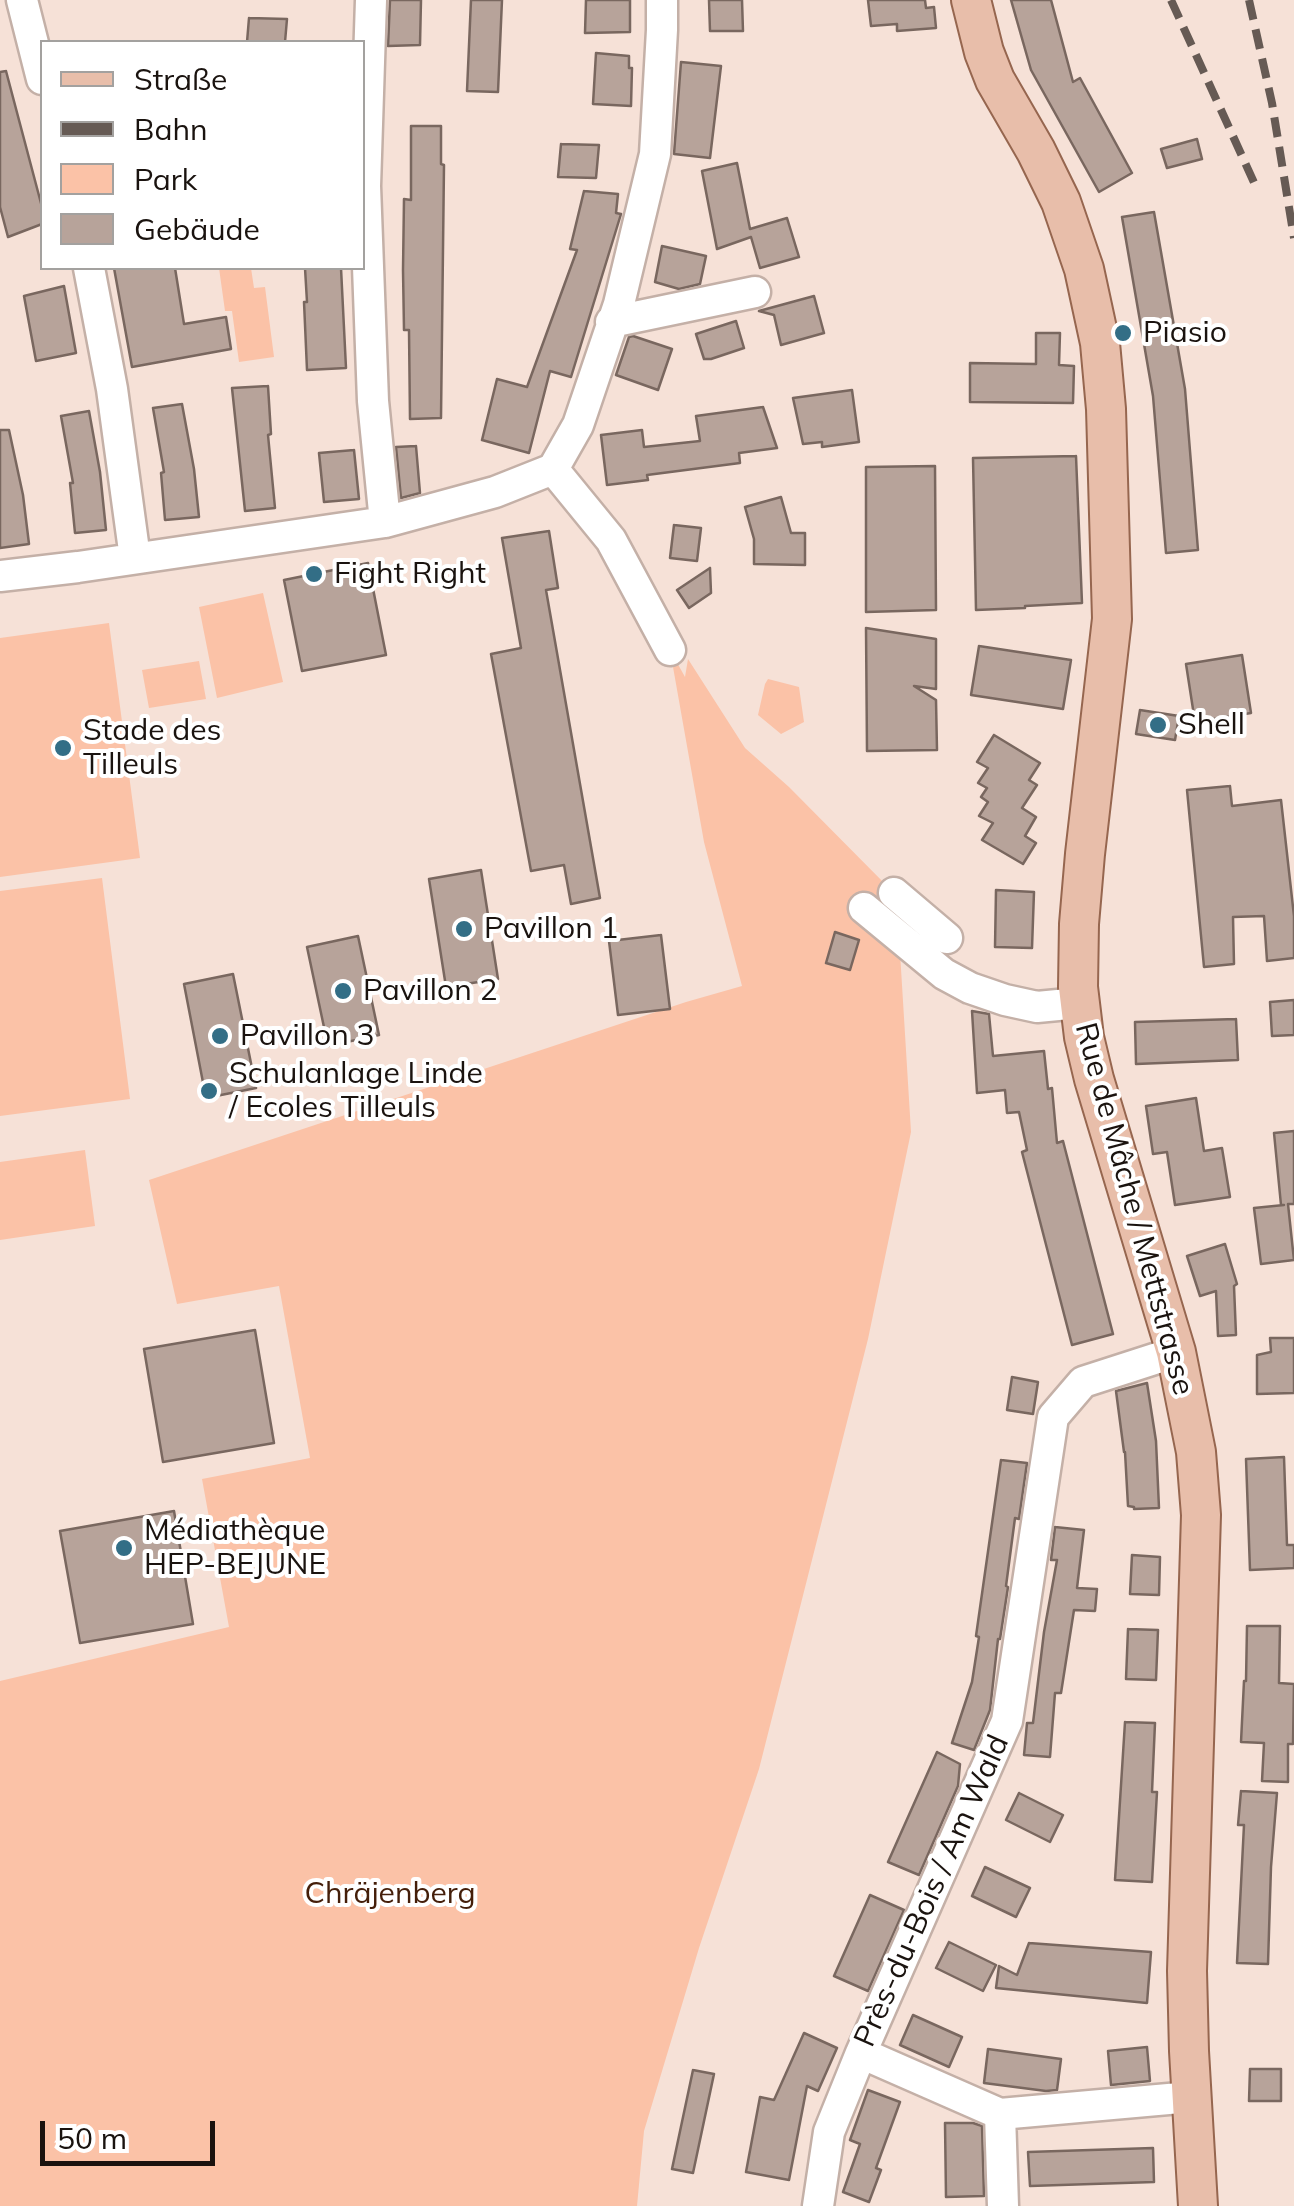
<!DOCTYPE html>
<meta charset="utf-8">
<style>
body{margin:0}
#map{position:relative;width:1294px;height:2206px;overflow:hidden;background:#f6e1d7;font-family:Mulish,sans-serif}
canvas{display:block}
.legend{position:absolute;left:40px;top:40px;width:325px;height:230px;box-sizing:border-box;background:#fff;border:2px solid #a3a19f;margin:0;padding:12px 18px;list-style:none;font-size:30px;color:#1a130f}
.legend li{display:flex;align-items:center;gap:20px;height:50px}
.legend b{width:50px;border:2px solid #a3a19f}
.scale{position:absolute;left:40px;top:2121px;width:175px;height:45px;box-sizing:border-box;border:5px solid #1a130f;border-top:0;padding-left:12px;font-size:30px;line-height:35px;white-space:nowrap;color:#1a130f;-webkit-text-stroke:8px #fff;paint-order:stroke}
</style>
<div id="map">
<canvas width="1294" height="2206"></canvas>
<ul class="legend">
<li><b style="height:12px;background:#e8beaa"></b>Straße</li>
<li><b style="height:12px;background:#665a54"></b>Bahn</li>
<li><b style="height:28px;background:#fbc2a7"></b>Park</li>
<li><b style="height:28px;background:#b7a39a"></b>Gebäude</li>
</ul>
<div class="scale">50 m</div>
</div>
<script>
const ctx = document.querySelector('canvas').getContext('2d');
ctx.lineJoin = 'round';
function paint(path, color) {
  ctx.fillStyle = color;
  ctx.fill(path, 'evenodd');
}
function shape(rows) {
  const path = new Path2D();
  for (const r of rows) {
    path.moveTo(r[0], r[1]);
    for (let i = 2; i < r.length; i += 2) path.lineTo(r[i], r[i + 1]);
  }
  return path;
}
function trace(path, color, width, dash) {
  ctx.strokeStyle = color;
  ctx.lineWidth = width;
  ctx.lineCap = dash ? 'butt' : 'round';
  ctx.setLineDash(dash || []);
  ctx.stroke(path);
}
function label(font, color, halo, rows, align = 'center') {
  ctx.font = font + ' Mulish,sans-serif';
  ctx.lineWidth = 8;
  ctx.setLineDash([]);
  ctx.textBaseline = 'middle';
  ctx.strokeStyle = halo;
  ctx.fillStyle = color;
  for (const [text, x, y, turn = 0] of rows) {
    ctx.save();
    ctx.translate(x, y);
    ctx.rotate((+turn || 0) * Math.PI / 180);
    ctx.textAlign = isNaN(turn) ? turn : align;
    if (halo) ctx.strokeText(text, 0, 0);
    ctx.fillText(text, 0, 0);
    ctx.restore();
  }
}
paint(shape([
 [219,268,251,268,254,288,265,287,274,357,239,362,232,311,225,311],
 [263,593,283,682,217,698,199,607],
 [109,623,140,858,0,877,0,638],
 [670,650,685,677,688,659,745,748,789,787,894,893,904,928,899,936,911,1132,868,1339,759,1769,699,1948,644,2131,637,2206,0,2206,0,1681,229,1627,202,1479,310,1458,279,1286,177,1304,149,1180,686,1002,742,986,704,842],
 [199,661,206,699,149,708,142,670],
 [768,679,799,687,804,722,781,734,758,715,765,684],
 [102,878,130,1099,0,1116,0,891],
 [85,1150,95,1226,0,1240,0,1162]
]), '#fbc2a7');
const building = shape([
 [390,0,421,0,420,45,388,46,390,0],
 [471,0,502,0,498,92,467,91,471,0],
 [586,0,630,0,630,32,585,33,586,0],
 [709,0,742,0,743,31,710,31,709,0],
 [868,0,925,0,926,8,934,7,936,28,897,31,897,24,871,26,868,0],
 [1011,0,1051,0,1073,82,1080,78,1132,173,1099,192,1031,70,1011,0],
 [249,18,287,19,285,42,247,42,249,18],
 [596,53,629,56,629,68,632,68,631,106,593,104,596,53],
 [681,62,721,66,710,158,674,154,681,62],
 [6,71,42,207,42,224,8,237,0,207,0,72,6,71],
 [411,126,441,126,441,164,444,165,441,418,410,419,409,330,404,330,403,270,404,199,411,200,411,126],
 [1197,139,1202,159,1167,168,1161,149,1197,139],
 [561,144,599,145,596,178,558,177,561,144],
 [737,163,750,229,787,218,799,257,760,268,751,237,717,249,702,171,737,163],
 [584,191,618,194,616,213,621,214,571,377,550,371,529,453,482,440,497,379,527,387,577,250,570,249,584,191],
 [1154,212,1185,389,1198,550,1166,553,1153,396,1122,217,1154,212],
 [662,246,706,256,700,284,679,289,655,282,662,246],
 [114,268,175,268,184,324,226,317,231,349,132,367,114,268],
 [305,268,341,268,346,368,307,370,304,302,307,302,305,268],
 [64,286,76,353,36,361,24,296,64,286],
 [814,296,824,333,781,345,774,315,759,311,814,296],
 [736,321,744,348,711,359,704,359,696,334,736,321],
 [1036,333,1060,333,1059,365,1074,366,1073,403,970,402,970,363,1036,364,1036,333],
 [633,336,672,349,658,390,616,375,629,337,633,336],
 [268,386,271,434,268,435,275,508,245,511,232,388,268,386],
 [852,390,859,442,822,447,822,442,803,444,793,398,852,390],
 [182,404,194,469,199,517,165,520,161,473,164,472,153,408,182,404],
 [763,407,777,448,739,453,740,463,647,475,648,480,607,485,601,435,642,430,644,447,700,441,696,416,763,407],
 [89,411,100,472,106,530,75,533,70,483,73,483,61,416,89,411],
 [0,430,9,430,23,495,29,544,0,548,0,430],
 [416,446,420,493,401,498,396,447,416,446],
 [354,450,359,499,324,502,319,453,354,450],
 [1076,456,1082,603,1025,606,1025,608,976,610,973,458,1076,456],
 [935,466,936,610,866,612,866,467,935,466],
 [781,497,791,533,805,533,805,565,754,564,754,539,745,507,781,497],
 [674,525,701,528,697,561,670,558,674,525],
 [549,531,558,588,546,590,600,898,571,904,564,865,531,871,491,654,521,648,502,538,549,531],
 [368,563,386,655,302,671,284,580,368,563],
 [710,568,711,593,689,608,677,590,710,568],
 [866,628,936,639,936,689,914,686,936,700,937,750,867,751,866,628],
 [979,646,1071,660,1063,709,971,695,979,646],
 [1242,655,1251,713,1195,722,1186,664,1242,655],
 [1140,710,1179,716,1175,740,1136,734,1140,710],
 [994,735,1040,763,1029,780,1037,785,1022,808,1036,817,1025,836,1036,843,1023,864,982,840,993,823,979,816,988,802,981,797,987,788,978,783,988,768,977,762,994,735],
 [1230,786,1232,806,1281,800,1294,916,1294,958,1267,961,1264,916,1233,917,1234,964,1204,967,1187,790,1230,786],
 [481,870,498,979,446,987,429,879,481,870],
 [996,890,1034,892,1032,948,995,947,996,890],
 [835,932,859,940,850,970,826,963,835,932],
 [661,935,670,1009,618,1015,609,941,661,935],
 [358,936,379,1035,328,1046,307,947,358,936],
 [233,974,256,1088,206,1098,184,984,233,974],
 [1294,1000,1294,1035,1272,1036,1270,1002,1294,1000],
 [972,1011,989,1014,993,1056,1044,1051,1048,1089,1052,1088,1057,1143,1063,1141,1113,1334,1072,1345,1022,1152,1027,1150,1019,1112,1007,1113,1005,1090,977,1093,972,1011],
 [1236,1019,1238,1060,1136,1064,1135,1022,1236,1019],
 [1196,1098,1204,1151,1222,1148,1230,1197,1175,1205,1167,1152,1153,1154,1146,1106,1196,1098],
 [1294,1131,1294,1204,1288,1204,1294,1260,1261,1264,1254,1208,1284,1205,1281,1205,1274,1133,1294,1131],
 [1225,1244,1237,1284,1234,1286,1236,1335,1218,1336,1216,1291,1200,1296,1187,1256,1225,1244],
 [255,1330,274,1443,163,1462,144,1349,255,1330],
 [1270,1338,1294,1338,1294,1393,1257,1394,1257,1355,1271,1352,1270,1338],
 [1012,1377,1038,1382,1033,1414,1007,1410,1012,1377],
 [1147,1383,1156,1441,1159,1508,1134,1509,1134,1507,1128,1506,1125,1452,1124,1452,1116,1391,1147,1383],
 [1284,1457,1287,1545,1294,1545,1294,1568,1250,1570,1246,1459,1284,1457],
 [1001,1460,1027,1463,1019,1519,1015,1518,1006,1586,1008,1587,1000,1639,998,1639,990,1710,974,1750,952,1743,972,1682,979,1637,976,1636,1001,1460],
 [174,1511,193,1624,80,1643,60,1531,174,1511],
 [1055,1527,1084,1530,1077,1588,1097,1589,1095,1611,1074,1610,1061,1693,1055,1693,1050,1757,1024,1755,1027,1723,1033,1723,1044,1632,1057,1560,1051,1560,1055,1527],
 [1132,1555,1160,1557,1159,1595,1130,1594,1132,1555],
 [1247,1626,1280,1626,1279,1683,1294,1684,1293,1744,1288,1744,1288,1782,1262,1781,1264,1743,1241,1742,1244,1681,1246,1681,1247,1626],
 [1128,1629,1158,1630,1156,1680,1126,1679,1128,1629],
 [1125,1722,1155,1723,1152,1792,1157,1792,1152,1882,1115,1880,1125,1722],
 [937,1752,960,1764,958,1786,919,1875,888,1862,937,1752],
 [1241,1791,1277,1793,1271,1867,1268,1964,1237,1963,1244,1825,1238,1825,1241,1791],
 [1019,1793,1063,1815,1050,1842,1006,1820,1019,1793],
 [985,1867,1030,1888,1016,1917,972,1896,985,1867],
 [870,1895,904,1910,868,1991,834,1976,870,1895],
 [949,1942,996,1965,983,1991,936,1968,949,1942],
 [1029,1943,1151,1952,1147,2003,996,1988,999,1966,1017,1975,1029,1943],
 [913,2015,962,2037,949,2067,900,2045,913,2015],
 [804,2033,837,2048,818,2091,807,2086,789,2180,746,2172,760,2097,774,2100,804,2033],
 [1147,2047,1150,2081,1111,2085,1108,2051,1147,2047],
 [988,2049,1061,2059,1057,2090,1046,2091,984,2083,988,2049],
 [1250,2069,1281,2069,1281,2101,1249,2101,1250,2069],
 [693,2070,714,2074,693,2173,672,2169,693,2070],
 [868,2090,900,2102,876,2168,881,2170,869,2202,843,2192,860,2144,850,2140,868,2090],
 [945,2123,973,2123,982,2126,984,2196,946,2197,945,2123],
 [1153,2148,1154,2182,1030,2186,1028,2152,1153,2148]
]);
paint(building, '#b7a39a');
trace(building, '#79675f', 2.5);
const minor = shape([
 [22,0,42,79],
 [371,0,365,186,373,401,385,522],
 [89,268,112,389,135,558],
 [611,322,755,292],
 [553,469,578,425,619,304,655,154,662,30,662,0],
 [553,469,611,540,670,650],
 [0,576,78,567,385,522,495,492,553,469],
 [894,893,947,938],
 [864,908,944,974,970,988,1005,1000,1037,1007,1079,1003],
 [861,2053,1000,2114,1191,2097],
 [1000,2114,1003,2206],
 [818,2206,829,2132,861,2053,1007,1721,1053,1417,1083,1382,1176,1352]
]);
const major = shape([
 [971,0,984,52,995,80,1036,151,1061,202,1084,269,1100,343,1106,409,1112,619,1085,854,1079,924,1078,987,1084,1037,1094,1079,1176,1352,1196,1452,1201,1515,1187,1971,1189,2051,1198,2206]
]);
trace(minor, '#c4b0a7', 35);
trace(major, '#96664f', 42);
trace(minor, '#fff', 30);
trace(major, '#e8beaa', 38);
trace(shape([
 [1171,0,1257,189],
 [1249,0,1272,103,1294,238]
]), '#665a54', 8, [20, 10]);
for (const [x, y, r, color] of [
 [1123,333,10,"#336e86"],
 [314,574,10,"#336e86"],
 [1158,725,10,"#336e86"],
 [63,748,10,"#336e86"],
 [464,929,10,"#336e86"],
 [343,991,10,"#336e86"],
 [220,1036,10,"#336e86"],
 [209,1091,10,"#336e86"],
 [124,1548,10,"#336e86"]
]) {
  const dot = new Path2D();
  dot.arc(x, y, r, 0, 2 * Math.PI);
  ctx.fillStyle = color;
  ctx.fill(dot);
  trace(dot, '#fff', 4);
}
label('30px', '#1a130f', '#fff', [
 ["Piasio",1143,333],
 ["Fight Right",334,574],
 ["Shell",1178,725],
 ["Stade des",83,731],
 ["Tilleuls",83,765],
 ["Pavillon 1",484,929],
 ["Pavillon 2",363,991],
 ["Pavillon 3",240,1036],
 ["Schulanlage Linde",229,1074],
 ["/ Ecoles Tilleuls",229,1108],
 ["Médiathèque",144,1531],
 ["HEP-BEJUNE",144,1565]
], 'left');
label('30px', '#1a130f', '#fff', [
 ["Rue de Mâche / Mettstrasse",1134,1209,75],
 ["Près-du-Bois / Am Wald",932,1891,-66]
]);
label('30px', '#441e09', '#fff', [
 ["Chräjenberg",390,1894]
]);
</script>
